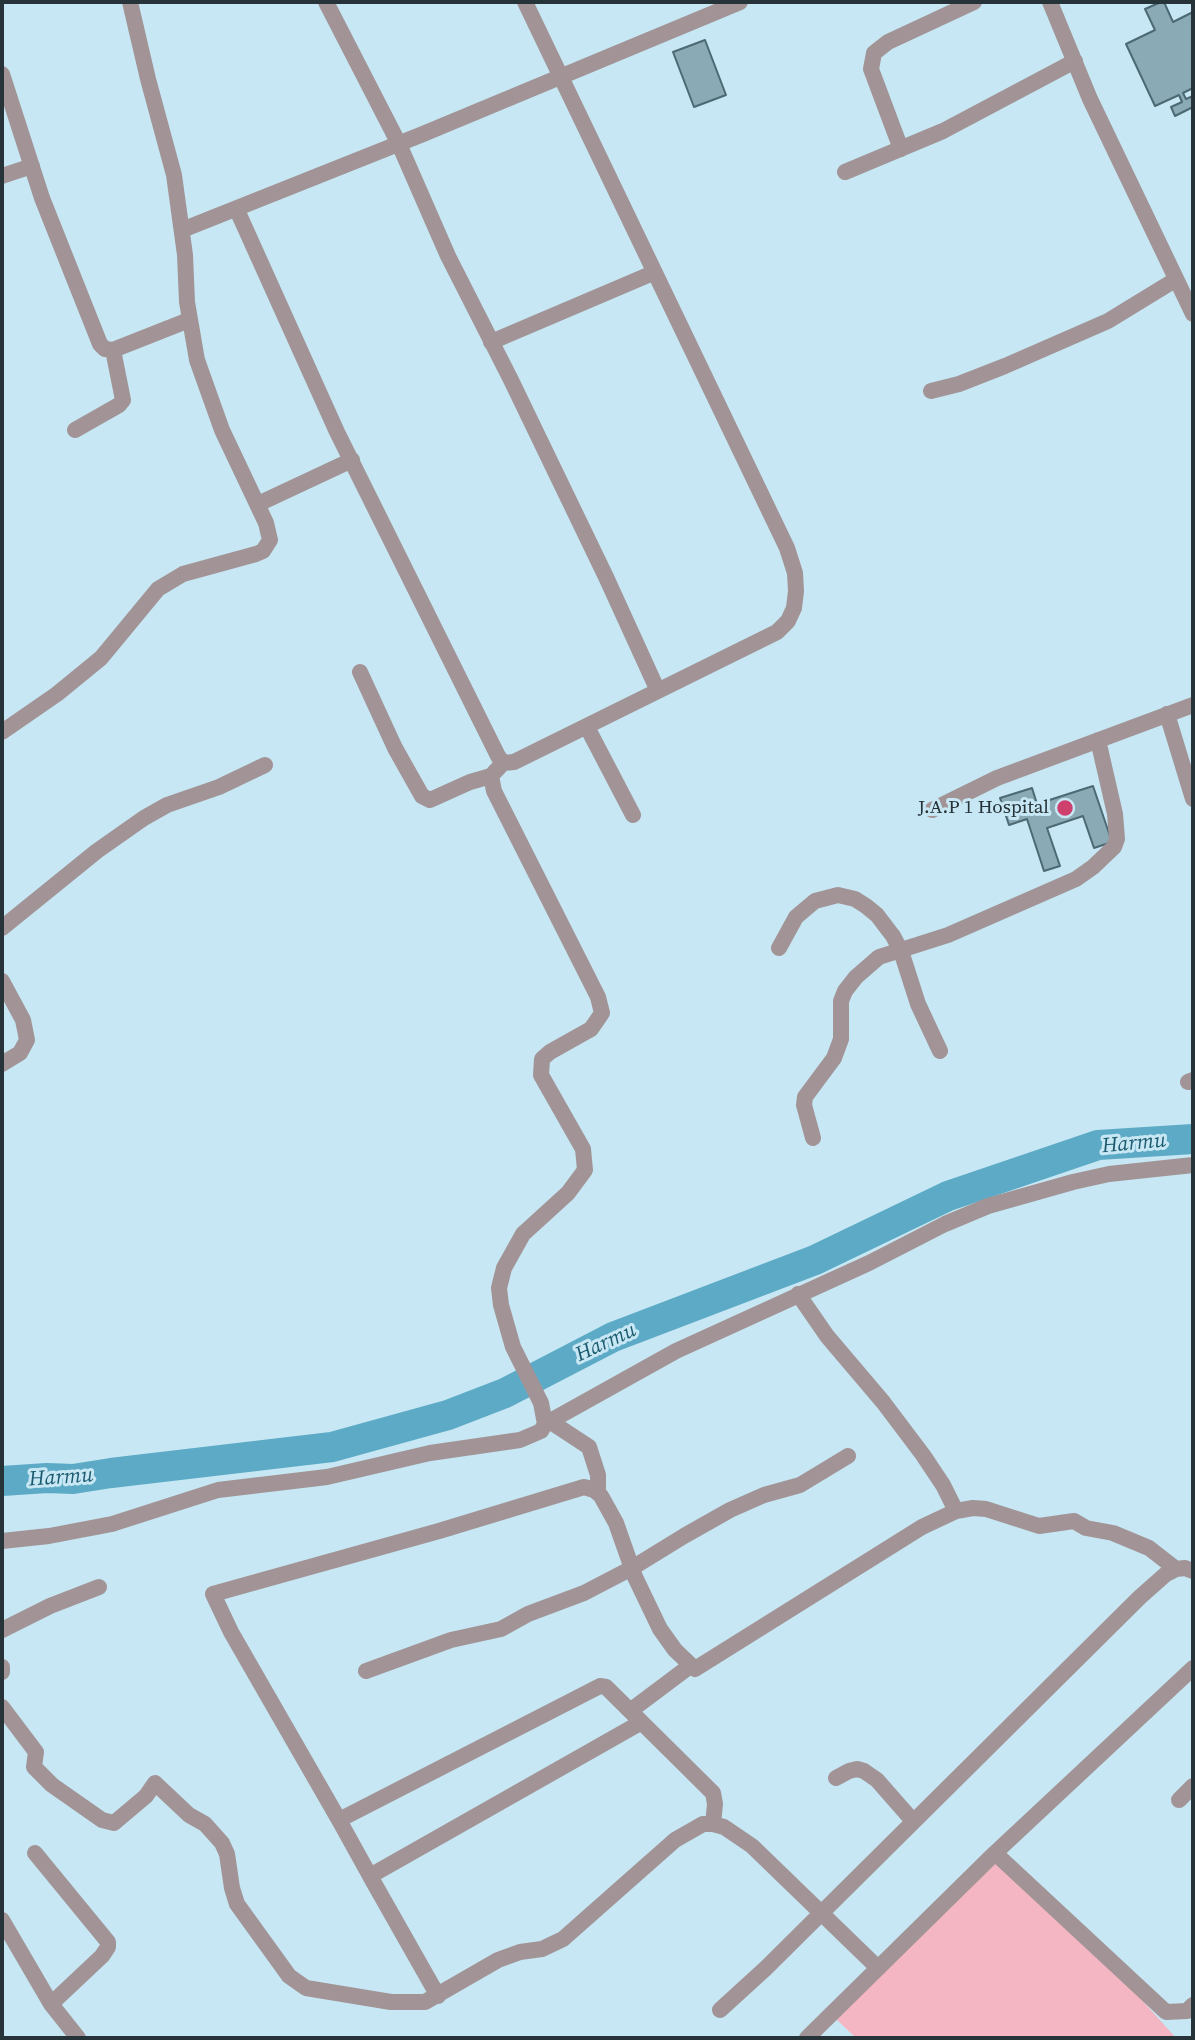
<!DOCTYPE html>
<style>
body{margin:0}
#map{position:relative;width:1195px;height:2040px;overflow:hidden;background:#c6e7f3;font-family:"Source Serif 4",serif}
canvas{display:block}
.frame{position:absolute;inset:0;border:4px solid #263338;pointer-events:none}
</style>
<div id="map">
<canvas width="1195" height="2040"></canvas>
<div class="frame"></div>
</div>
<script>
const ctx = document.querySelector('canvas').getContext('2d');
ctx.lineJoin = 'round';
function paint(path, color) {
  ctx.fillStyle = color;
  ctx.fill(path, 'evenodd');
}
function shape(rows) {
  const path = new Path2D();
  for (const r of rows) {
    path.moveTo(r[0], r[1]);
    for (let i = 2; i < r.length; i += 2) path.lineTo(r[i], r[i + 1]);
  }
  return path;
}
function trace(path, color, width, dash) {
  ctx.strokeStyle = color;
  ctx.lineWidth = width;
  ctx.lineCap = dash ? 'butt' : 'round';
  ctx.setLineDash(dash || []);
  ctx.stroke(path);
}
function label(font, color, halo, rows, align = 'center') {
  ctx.font = font + ' "Source Serif 4",serif';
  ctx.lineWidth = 6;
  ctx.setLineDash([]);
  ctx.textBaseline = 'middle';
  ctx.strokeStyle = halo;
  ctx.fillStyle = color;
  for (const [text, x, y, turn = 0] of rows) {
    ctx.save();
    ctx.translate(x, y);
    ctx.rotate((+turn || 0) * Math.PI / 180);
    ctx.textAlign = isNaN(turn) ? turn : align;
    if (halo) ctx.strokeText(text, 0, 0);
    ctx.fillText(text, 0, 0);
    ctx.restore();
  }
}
paint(shape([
 [1001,1858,1131,1988,1176,2038,856,2038,835,2018]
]), '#f4b6c2');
trace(shape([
 [2,1481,47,1478,73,1479,111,1473,332,1447,448,1415,505,1393,613,1337,815,1260,948,1196,1098,1145,1193,1139]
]), '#5caac5', 30);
const building = shape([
 [1161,2,1164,2,1173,22,1193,12,1193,88,1183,93,1186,99,1193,96,1193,107,1175,116,1171,107,1182,102,1179,95,1155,106,1126,44,1155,30,1145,9,1161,2],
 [705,40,726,95,694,107,673,52,705,40],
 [1093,786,1112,842,1094,848,1083,816,1047,828,1060,866,1044,871,1027,819,1009,825,1000,798,1032,788,1037,804,1093,786]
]);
paint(building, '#8aaab5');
trace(building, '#4c6974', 2);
trace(shape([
 [326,2,399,144,448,256,511,380,606,577,658,691],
 [1050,2,1090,99,1193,314],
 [2,74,42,198,100,344,105,349,113,350,189,320],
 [901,149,871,69,874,53,888,42,974,2],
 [845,172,943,131,1075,61],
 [2,176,32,166],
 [237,210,337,432,498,756,503,763,514,762,777,632,788,621,794,608,796,591,795,573,787,548,525,2],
 [182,230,423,134,740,2],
 [491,342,653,273],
 [931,391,959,384,1005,366,1108,321,1175,280],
 [75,430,119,405,123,400,113,350],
 [258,504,352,460],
 [360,672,395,748,422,796,430,800,470,782,491,776],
 [1167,714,1193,799],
 [587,727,633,815],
 [2,732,57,694,101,658,158,589,183,574,256,554,263,551,270,540,266,523,222,430,197,360,187,302,185,255,174,175,148,79,130,2],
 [932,810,997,778,1193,705],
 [2,928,97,851,144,818,167,805,219,787,265,765],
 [779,948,796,917,815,901,838,895,855,899,866,906,877,915,893,936,901,951,918,1004,940,1051],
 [2,981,23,1020,27,1040,20,1053,2,1064],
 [1188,1082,1193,1080],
 [813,1138,804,1105,805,1097,834,1058,841,1039,841,1001,845,991,856,977,879,957,948,935,1076,879,1093,867,1114,847,1117,839,1115,814,1098,740],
 [798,1294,827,1336,883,1402,923,1455,943,1485,956,1511],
 [551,1422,589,1447,598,1475,598,1492],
 [545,1424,676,1351,869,1263,945,1224,988,1206,1073,1182,1109,1174,1193,1165],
 [2,1541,49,1536,112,1524,218,1490,327,1477,430,1453,520,1440,541,1431,545,1424,541,1403,513,1347,501,1305,499,1288,504,1268,523,1234,568,1193,585,1170,583,1149,541,1075,542,1059,550,1052,591,1029,602,1013,598,997,494,791,491,776,503,763],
 [2,1630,50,1606,99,1587],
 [2,1667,2,1672],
 [366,1671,451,1640,501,1629,528,1614,584,1593,632,1568,684,1536,730,1510,764,1495,800,1485,848,1456],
 [2,1707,36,1752,34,1767,52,1785,102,1820,114,1823,146,1796,155,1783,189,1815,205,1824,222,1843,227,1854,232,1888,237,1904,289,1976,306,1988,391,2002,425,2002,498,1960,520,1952,542,1949,563,1939,675,1840,703,1824,713,1824,724,1827,752,1846,878,1968],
 [630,1711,690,1666],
 [836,1778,849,1771,857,1769,864,1771,877,1780,913,1821],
 [1179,1800,1193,1786],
 [339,1820,231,1632,213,1594,439,1531,584,1487,594,1490,601,1496,616,1523,635,1577,660,1629,675,1650,695,1669,922,1527,956,1511,973,1508,986,1509,1039,1526,1074,1521,1086,1528,1113,1533,1149,1548,1176,1569],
 [35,1853,108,1942,108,1947,102,1956,51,2004],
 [995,1853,1166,2012,1187,2011,1193,2005],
 [370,1876,339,1820,600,1686,606,1687,713,1793,715,1804,713,1824],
 [2,1920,51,2004,78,2038],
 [438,1996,370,1876,640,1723],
 [720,2010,766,1968,1140,1597,1166,1574,1176,1569,1185,1568,1193,1571],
 [807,2038,995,1853,1193,1668]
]), '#a29496', 16);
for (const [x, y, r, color] of [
 [1065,808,9,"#ce406d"]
]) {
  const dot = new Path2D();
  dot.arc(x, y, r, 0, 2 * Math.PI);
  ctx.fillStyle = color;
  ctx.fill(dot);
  trace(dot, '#c6e7f3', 2.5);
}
label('19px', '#263338', '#c6e7f3', [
 ["J.A.P 1 Hospital",1049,808]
], 'right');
label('italic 21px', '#1b5a6e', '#c6e7f3', [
 ["Harmu",1134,1144,-5],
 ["Harmu",606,1343,-25],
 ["Harmu",61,1478,-4]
]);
</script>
